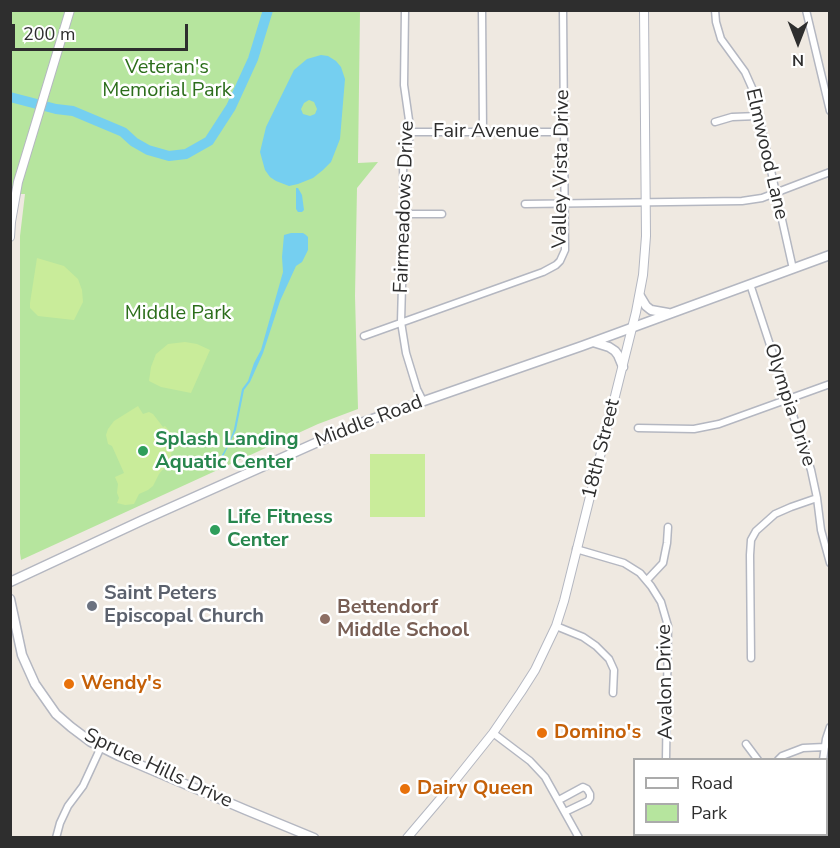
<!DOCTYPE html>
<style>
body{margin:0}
#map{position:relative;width:840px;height:848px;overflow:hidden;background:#efe9e1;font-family:"Nunito Sans",sans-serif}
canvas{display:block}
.frame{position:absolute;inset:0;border:12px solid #2e2e2e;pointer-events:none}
.legend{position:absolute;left:633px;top:758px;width:195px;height:78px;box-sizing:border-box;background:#fff;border:2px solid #ababab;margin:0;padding:8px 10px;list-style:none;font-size:18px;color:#2e2e2e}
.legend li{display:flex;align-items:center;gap:12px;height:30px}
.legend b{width:30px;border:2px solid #ababab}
.north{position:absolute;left:768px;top:12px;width:60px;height:60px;-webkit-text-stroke:4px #fff;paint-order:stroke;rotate:180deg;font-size:16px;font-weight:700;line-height:24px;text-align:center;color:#2e2e2e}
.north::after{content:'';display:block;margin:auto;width:21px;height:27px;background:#2e2e2e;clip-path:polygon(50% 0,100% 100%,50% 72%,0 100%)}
.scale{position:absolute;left:12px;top:24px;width:176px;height:27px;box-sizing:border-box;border:3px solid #2e2e2e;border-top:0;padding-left:8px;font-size:18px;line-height:21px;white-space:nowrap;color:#2e2e2e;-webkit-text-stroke:4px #fff;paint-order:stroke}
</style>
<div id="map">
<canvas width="840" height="848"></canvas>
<div class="frame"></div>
<ul class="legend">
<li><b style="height:8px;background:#fff"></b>Road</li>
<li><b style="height:16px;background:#b6e59e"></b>Park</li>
</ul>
<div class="north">N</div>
<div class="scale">200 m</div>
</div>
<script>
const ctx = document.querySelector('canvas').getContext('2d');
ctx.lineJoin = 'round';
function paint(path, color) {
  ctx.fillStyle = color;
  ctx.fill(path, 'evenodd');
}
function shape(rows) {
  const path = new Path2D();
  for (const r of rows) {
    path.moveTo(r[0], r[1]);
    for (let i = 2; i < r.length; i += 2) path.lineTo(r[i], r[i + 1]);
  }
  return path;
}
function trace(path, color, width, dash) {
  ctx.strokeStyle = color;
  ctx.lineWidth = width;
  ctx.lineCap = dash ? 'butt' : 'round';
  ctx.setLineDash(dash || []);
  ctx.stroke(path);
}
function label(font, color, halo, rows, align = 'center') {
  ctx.font = font + ' "Nunito Sans",sans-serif';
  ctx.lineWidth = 5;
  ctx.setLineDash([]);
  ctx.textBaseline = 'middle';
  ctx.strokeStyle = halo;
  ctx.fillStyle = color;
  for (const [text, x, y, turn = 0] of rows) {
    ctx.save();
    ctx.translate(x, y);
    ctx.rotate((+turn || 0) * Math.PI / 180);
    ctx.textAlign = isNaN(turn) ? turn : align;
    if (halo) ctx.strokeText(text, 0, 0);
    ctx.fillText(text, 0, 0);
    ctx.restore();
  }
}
paint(shape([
 [11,11,360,11,358,163,378,162,357,188,355,296,358,409,318,424,21,560,20,553,20,236,25,194,11,194]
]), '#b6e59e');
paint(shape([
 [37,258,64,266,78,279,82,290,83,302,74,320,38,316,30,308,30,303],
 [185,342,197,344,210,350,191,393,161,387,149,381,151,367,156,354,168,344],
 [138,406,143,414,149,412,153,414,163,427,165,426,173,435,171,457,169,462,159,474,153,486,148,490,139,494,134,504,125,505,117,503,119,498,117,493,118,484,115,477,124,473,112,446,108,444,106,435,108,429,114,421],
 [370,454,425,454,425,517,370,517]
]), '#c9ec9a');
paint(shape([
 [321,55,328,56,336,61,341,67,345,79,340,139,331,162,323,170,313,178,298,184,289,186,276,181,270,177,265,170,260,152,266,127,294,70,307,59],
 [309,100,314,102,317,109,315,114,310,116,303,114,301,109,304,103],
 [296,188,298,188,302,195,304,210,302,212,298,212,296,209],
 [291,233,303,233,306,235,308,237,308,250,302,262,296,266,280,301,263,353,250,382,244,390,236,430,220,463,219,460,229,443,234,429,242,389,248,381,254,363,261,350,283,272,282,257,284,235]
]), '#75cff0');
trace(shape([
 [10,97,56,109,73,111,123,132,134,142,148,150,169,156,186,154,209,141,231,107,253,59,268,10]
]), '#75cff0', 10);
const minor = shape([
 [405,10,404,85,409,120,409,140,403,166,404,214,401,322,406,353,417,389,423,401],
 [482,10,483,132],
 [715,10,716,22,721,39,745,72,753,90,793,269],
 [806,10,830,111],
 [715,122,732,117,758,116],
 [409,132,563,132],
 [525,204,742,201,762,198,830,172],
 [404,214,442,214],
 [750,284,811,470,817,498,821,530,830,563],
 [364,336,543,272,556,265,560,261,565,250,563,10],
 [638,428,694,429,719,424,830,384],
 [576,549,624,563,640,573,651,586,661,602,668,626,666,760],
 [647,580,663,563,667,543,668,527],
 [556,626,583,637,596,646,609,659,614,670,613,693],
 [751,658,750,555,751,540,756,531,775,514,791,507,817,498],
 [493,733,530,761,545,777,579,838],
 [746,744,758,760],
 [778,760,782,756,803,748,825,747],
 [823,760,826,739,830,727],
 [559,800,583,787,587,789,590,794,590,798,588,801,565,812],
 [742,834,742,838],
 [821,834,821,838],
 [56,838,60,823,68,806,83,786,101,747],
 [665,838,665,834]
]);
const tertiary = shape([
 [10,237,11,222,18,182,70,10],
 [407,838,441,798,493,733,521,692,535,670,556,626,564,601,636,312,643,275,646,236,644,10]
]);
const secondary = shape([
 [640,296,646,306,651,310,668,313],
 [593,342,609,347,615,351,618,355,623,367],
 [10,582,143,520,358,424,582,346,830,255],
 [10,599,22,655,35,684,56,714,71,727,91,742,119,756,246,810,314,838]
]);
trace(minor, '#b4b7c1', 9);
trace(tertiary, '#b4b7c1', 10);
trace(secondary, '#b4b7c1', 11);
trace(minor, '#fff', 6);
trace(tertiary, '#fff', 8);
trace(secondary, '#fff', 8);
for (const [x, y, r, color] of [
 [143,451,6,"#2e9e5b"],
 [215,530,6,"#2e9e5b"],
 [92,606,6,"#6b7280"],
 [325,619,6,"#8d6e63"],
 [69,684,6,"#e8710a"],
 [542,733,6,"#e8710a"],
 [405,789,6,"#e8710a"]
]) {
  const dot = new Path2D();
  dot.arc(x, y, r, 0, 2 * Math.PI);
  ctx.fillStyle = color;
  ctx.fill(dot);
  trace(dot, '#fff', 2);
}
label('20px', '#2c6e1b', '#fff', [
 ["Veteran's",167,68],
 ["Memorial Park",167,91],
 ["Middle Park",178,314]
]);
label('20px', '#2e2e2e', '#fff', [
 ["Fair Avenue",486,132],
 ["Elmwood Lane",766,154,77],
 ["Valley Vista Drive",562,169,-89],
 ["Fairmeadows Drive",405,207,-88],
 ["Olympia Drive",789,405,72],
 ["Middle Road",369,422,-21],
 ["18th Street",602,449,-76],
 ["Avalon Drive",666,682,-91],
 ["Spruce Hills Drive",158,769,25]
]);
label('bold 20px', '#27864d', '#fff', [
 ["Splash Landing",155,440],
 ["Aquatic Center",155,463],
 ["Life Fitness",227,518],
 ["Center",227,541]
], 'left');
label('bold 20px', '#5b616d', '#fff', [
 ["Saint Peters",104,594],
 ["Episcopal Church",104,617]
], 'left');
label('bold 20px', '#785e54', '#fff', [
 ["Bettendorf",337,608],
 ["Middle School",337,631]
], 'left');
label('bold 20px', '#c56008', '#fff', [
 ["Wendy's",81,684],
 ["Domino's",554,733],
 ["Dairy Queen",417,789]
], 'left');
</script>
